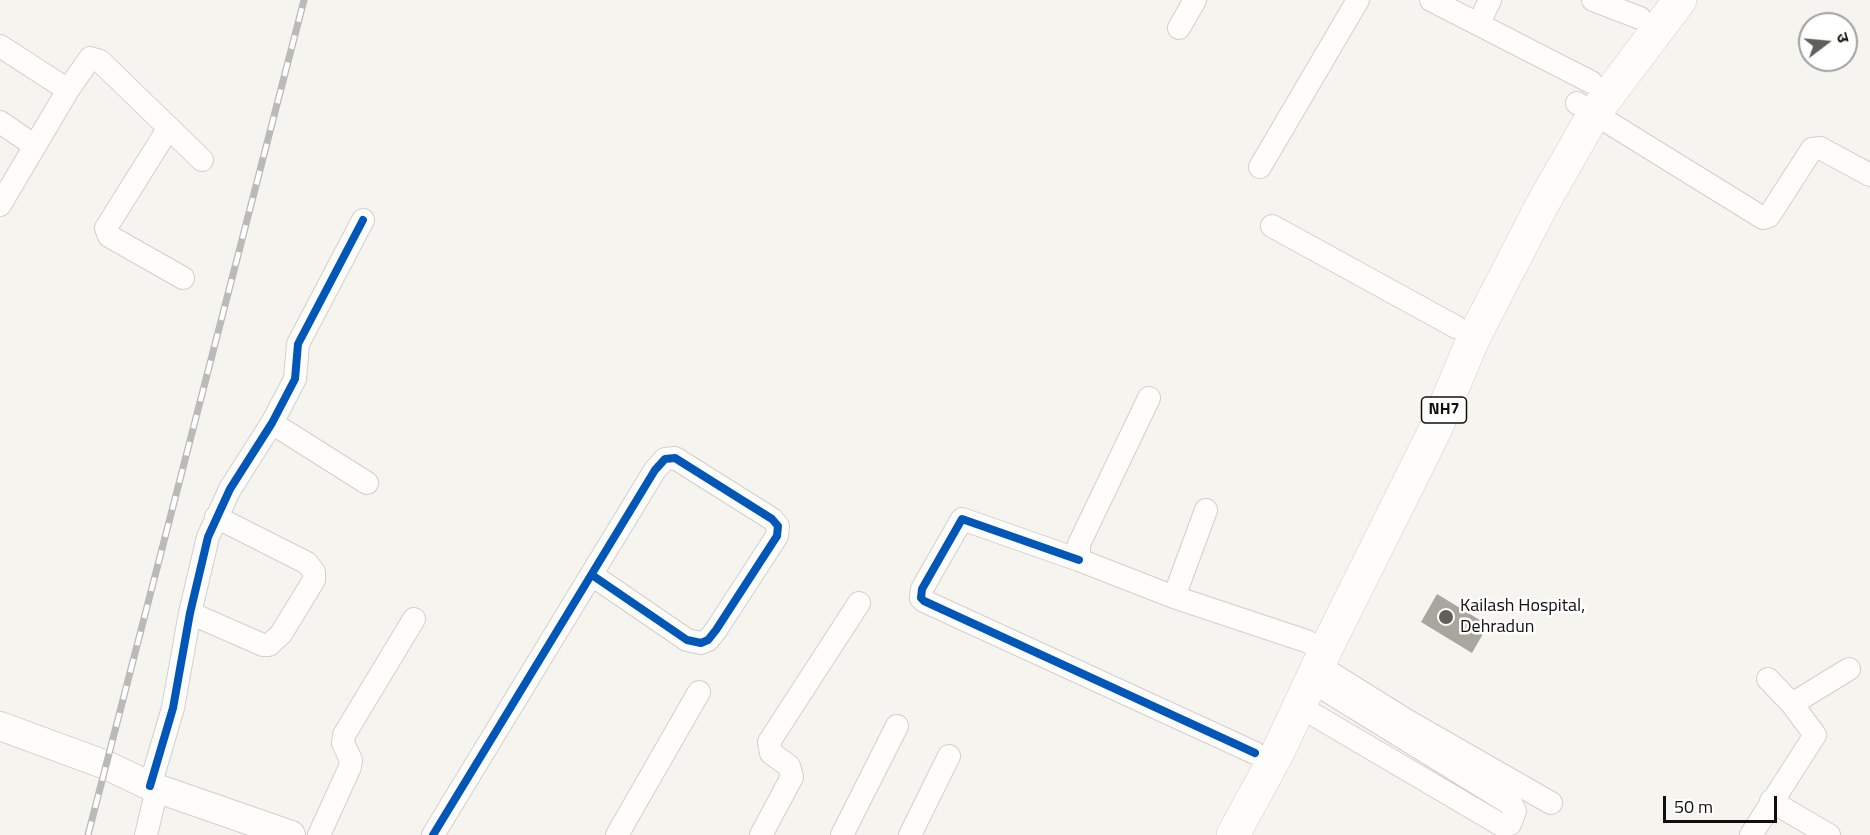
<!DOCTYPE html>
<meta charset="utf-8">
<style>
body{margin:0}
#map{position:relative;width:1870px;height:835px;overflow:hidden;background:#f5f4ee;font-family:"Titillium Web","Noto Sans Devanagari",sans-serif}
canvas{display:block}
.north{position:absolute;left:1798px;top:12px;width:60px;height:60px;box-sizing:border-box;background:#fff;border:2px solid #9f9f9e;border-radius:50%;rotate:74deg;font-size:16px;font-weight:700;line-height:24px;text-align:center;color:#100f0c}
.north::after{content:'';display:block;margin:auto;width:21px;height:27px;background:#605f5b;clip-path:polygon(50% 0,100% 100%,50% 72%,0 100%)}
.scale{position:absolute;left:1663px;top:796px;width:114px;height:27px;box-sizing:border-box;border:3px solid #100f0c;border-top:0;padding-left:8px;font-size:18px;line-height:21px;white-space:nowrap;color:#100f0c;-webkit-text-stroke:4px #fff;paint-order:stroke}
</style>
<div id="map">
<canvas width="1870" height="835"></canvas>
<div class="north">उ</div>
<div class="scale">50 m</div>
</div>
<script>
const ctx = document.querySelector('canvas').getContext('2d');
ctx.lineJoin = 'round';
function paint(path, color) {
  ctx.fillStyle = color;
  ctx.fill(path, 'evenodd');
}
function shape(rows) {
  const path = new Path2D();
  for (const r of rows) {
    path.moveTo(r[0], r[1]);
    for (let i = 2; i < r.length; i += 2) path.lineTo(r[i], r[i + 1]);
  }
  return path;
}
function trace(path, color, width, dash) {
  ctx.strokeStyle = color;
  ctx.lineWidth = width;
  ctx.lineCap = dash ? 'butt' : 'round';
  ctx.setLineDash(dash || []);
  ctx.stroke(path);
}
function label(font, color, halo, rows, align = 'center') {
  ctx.font = font + ' "Titillium Web",sans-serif';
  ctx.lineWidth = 5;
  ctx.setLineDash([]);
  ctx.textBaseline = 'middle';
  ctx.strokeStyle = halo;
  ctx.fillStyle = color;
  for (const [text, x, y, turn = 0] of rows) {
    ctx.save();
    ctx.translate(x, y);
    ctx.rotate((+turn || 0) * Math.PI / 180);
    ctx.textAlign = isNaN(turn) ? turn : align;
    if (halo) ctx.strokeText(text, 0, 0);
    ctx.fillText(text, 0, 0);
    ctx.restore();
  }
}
paint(shape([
 [1437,594,1488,625,1472,653,1421,622]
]), '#a9a69d');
const minor = shape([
 [1431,0,1591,82],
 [1593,0,1640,18],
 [1479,23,1490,0],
 [1179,28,1195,0],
 [0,46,68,90],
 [1577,103,1763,218,1769,216,1812,149,1820,148,1870,175],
 [0,122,35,146],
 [168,129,106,228,109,236,183,278],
 [1260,167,1358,0],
 [0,205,68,90,90,58,100,61,202,160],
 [1272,226,1456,327],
 [1149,398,1079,544,1079,560,1174,597,1306,641,1325,651],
 [272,423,367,483],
 [1079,560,962,519,922,589,921,598,924,601,1255,753],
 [1174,597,1206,510],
 [190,613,263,645,269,645,281,634,314,580,314,572,307,563,216,517],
 [1318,665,1406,720,1551,803],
 [1792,704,1849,669],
 [1299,706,1503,826,1510,824,1515,811,1512,805,1311,681],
 [150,786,173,708,190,613,208,537,230,489,272,423,295,379,298,344,363,220],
 [1771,801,1829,835],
 [146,835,157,789],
 [319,835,350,767,351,760,343,743,344,735,414,619],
 [433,835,655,470,665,459,675,458,772,519,778,526,777,536,716,630,708,640,701,643,687,640,592,575],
 [617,835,699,692],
 [761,835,792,777,789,766,771,753,769,742,859,603],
 [842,835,897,726],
 [910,835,949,756],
 [1751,835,1815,735,1792,704,1768,679]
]);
const major = shape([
 [0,726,106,765,150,786,291,835]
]);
const highway = shape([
 [1233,835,1278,752,1325,651,1436,428,1474,337,1542,205,1594,114,1680,0]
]);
trace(minor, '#d1d0cb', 24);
trace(major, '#d1d0cb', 30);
trace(highway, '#d1d0cb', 34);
trace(minor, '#fefdfc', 22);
trace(major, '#fefdfc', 28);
trace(highway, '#fefdfc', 33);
const rail = shape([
 [88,835,304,0]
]);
trace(rail, '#babab9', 7);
trace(rail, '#fff', 4.5, [14]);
trace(shape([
 [1079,560,962,519,922,589,921,598,924,601,1255,753],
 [150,786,173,708,190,613,208,537,230,489,272,423,295,379,298,344,363,220],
 [433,835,655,470,665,459,675,458,772,519,778,526,777,536,716,630,708,640,701,643,687,640,592,575]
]), '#0057b8', 8);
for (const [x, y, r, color] of [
 [1446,617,8,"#605f5b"]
]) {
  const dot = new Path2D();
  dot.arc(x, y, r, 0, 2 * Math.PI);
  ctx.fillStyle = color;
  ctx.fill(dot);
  trace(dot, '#fff', 2);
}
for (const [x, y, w] of [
 [1444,410,45]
]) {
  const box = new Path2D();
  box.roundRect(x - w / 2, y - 13, w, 26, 4.5);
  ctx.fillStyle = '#fff';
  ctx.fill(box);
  trace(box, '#100f0c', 1.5);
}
label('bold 16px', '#100f0c', null, [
 ["NH7",1444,410]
]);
label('18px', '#100f0c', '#fff', [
 ["Kailash Hospital,",1460,607],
 ["Dehradun",1460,628]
], 'left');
</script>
